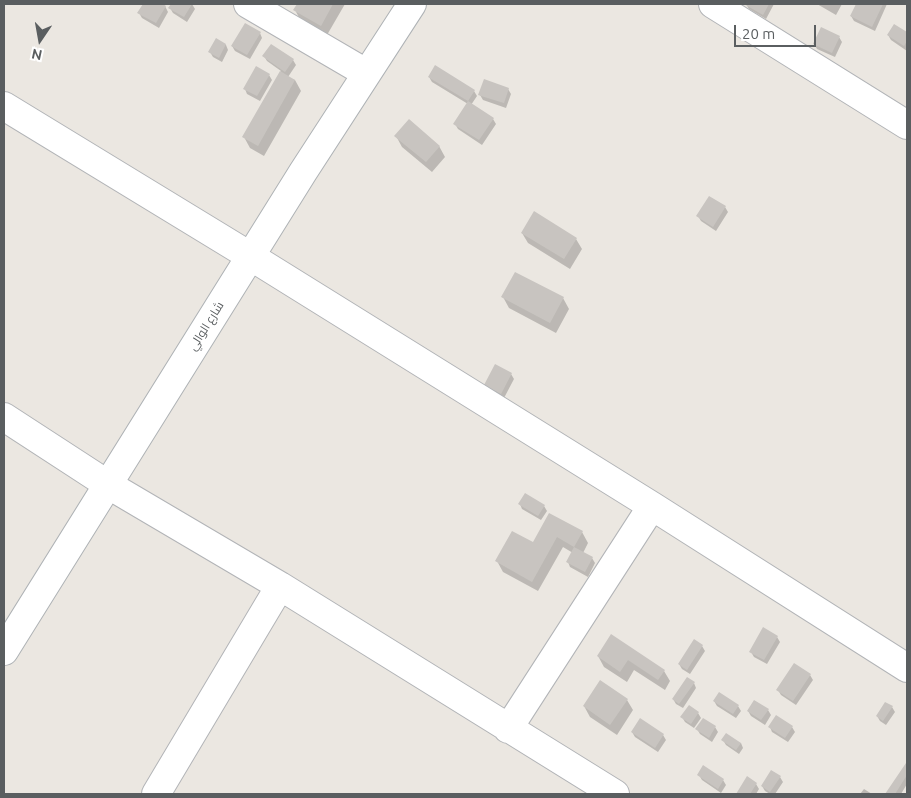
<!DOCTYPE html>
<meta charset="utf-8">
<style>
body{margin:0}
#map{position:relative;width:911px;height:798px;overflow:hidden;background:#ebe7e1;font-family:Ubuntu,sans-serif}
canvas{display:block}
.frame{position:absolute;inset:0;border:5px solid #5a5e60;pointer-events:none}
.north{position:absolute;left:15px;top:15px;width:50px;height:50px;-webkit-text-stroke:4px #fff;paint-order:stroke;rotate:192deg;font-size:14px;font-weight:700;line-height:20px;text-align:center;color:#5a5e60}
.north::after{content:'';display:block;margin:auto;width:18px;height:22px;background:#5a5e60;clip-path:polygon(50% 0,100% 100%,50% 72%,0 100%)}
.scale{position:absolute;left:734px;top:25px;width:82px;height:22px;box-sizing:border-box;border:2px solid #5a5e60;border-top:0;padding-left:6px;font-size:15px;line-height:18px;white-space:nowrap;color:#5a5e60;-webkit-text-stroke:4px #fff;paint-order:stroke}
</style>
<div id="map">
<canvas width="911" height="798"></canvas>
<div class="frame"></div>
<div class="north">N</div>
<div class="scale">20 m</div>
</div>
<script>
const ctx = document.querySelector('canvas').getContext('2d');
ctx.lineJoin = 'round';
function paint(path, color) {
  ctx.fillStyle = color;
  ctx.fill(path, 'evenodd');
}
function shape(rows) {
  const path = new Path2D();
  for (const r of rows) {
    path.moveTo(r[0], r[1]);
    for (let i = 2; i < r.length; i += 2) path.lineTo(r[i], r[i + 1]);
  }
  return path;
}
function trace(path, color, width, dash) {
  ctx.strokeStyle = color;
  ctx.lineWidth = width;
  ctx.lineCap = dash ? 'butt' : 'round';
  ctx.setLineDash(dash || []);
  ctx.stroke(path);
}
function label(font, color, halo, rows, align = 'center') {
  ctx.font = font + ' Ubuntu,Cairo,sans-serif';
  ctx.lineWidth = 4;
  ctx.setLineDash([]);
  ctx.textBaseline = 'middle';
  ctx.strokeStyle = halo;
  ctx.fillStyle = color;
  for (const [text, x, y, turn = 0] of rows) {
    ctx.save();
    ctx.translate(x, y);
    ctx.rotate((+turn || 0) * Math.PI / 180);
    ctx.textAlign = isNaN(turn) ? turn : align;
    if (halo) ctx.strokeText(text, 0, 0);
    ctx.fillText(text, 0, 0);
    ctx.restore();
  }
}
paint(shape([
 [144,4,160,4,165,6,168,12,159,28,142,18,139,13],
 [173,4,192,4,195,9,187,22,173,13,170,8],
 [298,4,345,4,327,35,301,21,295,10],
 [746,4,774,4,766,19,749,9],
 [817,4,842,4,836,15],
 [857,4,887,4,875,31,854,21,851,16],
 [895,26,907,34,907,51,891,40,888,35],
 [822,29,839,37,842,42,835,57,817,49,814,44],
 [260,33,262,38,250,59,235,51,232,46],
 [216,40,226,45,228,50,222,62,213,57,210,52],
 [264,56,293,60,296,65,288,77,295,80,301,91,264,156,250,148,244,137,281,71,267,61],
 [269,75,272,80,260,101,247,94,245,89],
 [429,77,474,91,477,96,471,105,493,119,496,124,482,145,458,129,455,124,468,104,432,82],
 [508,89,511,94,506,108,483,100,480,95],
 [396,136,439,146,445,157,432,172,402,147],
 [710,197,725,207,728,212,716,231,701,221,698,216],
 [522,233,576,239,582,249,570,269,528,243],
 [503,297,563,298,569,309,556,333,509,308],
 [511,374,514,379,504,398,489,390,486,385],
 [520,504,544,506,547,511,541,520,522,509],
 [550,515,582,532,588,543,583,553,592,558,595,563,588,577,570,567,568,562,573,553,563,547,538,591,503,572,497,561,533,543],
 [611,636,664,671,670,681,665,690,634,670,627,682,604,667,598,656],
 [777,637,780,642,767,664,754,657,751,652],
 [694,641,702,646,705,651,690,674,682,669,679,664],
 [810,675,813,680,796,705,781,695,778,690],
 [694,683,696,688,683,708,676,704,673,699],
 [627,700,633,710,617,735,590,717,584,706],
 [714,701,738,706,741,711,736,718,717,706],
 [755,701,768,710,771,715,765,725,751,716,748,711],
 [892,707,895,712,886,725,880,721,877,716],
 [698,713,701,718,694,728,685,722,682,717],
 [715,727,718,732,712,742,700,734,697,729],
 [770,727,792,727,795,732,788,742,772,732],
 [632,732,663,735,666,740,658,752,635,737],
 [723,740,741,743,743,748,739,754,726,745],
 [906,765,907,784,901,794,886,794],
 [772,771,780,777,783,782,775,794,770,794,765,791,762,786],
 [699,775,723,780,726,785,721,793,702,780],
 [748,778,756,784,759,789,756,794,737,794],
 [864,789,872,794,860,794]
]), '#0003');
paint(shape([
 [143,4,163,4,166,6,156,23,137,13],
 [171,4,192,4,184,17,168,8],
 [297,4,333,4,321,26,293,10],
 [744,4,769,4,763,15],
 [856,4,883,4,872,27,850,16],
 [245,23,261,32,247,55,231,46],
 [894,24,907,32,907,41,904,46,887,35],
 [821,27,840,36,832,53,813,44],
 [216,38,226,44,219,58,208,52],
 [271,44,294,59,285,72,262,56],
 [435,65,475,90,468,101,428,77],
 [256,66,270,74,257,96,243,89],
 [280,71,295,80,258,146,242,137],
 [484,79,509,88,504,103,478,95],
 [468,101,494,118,479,140,453,124],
 [409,119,440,146,426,162,394,136],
 [709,196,726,206,713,227,696,216],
 [534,211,577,238,564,259,521,233],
 [515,272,564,297,550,323,501,297],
 [495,364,512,373,501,394,484,385],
 [525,493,545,505,538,516,518,504],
 [549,513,583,531,574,547,557,537,532,582,495,561,512,531,533,542],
 [574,547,593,557,585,572,566,562],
 [763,627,778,636,764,660,749,652],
 [611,634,665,670,658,680,628,660,620,672,597,656],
 [694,639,703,645,687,670,678,664],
 [794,663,811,674,793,701,776,690],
 [687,677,695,682,679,704,672,699],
 [600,680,628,699,610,725,583,706],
 [719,692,739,705,733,714,713,701],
 [754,700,769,709,761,720,747,711],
 [885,702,893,706,883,721,876,716],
 [689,705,699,712,691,724,680,717],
 [776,715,793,726,785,738,768,727],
 [640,718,664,734,655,748,631,732],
 [703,718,716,726,709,738,695,729],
 [726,733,741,743,736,750,721,740],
 [906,763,907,764,907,775,895,794,885,794],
 [703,765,724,779,718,789,697,775],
 [771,770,781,776,770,792,761,786],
 [747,776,757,783,750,794,736,794]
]), '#c8c4c0');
const minor = shape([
 [248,4,366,73],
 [713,4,907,125],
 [4,106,250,256,652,506,907,668],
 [4,417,107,484,280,586,615,794],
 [508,729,652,506],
 [156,794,280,586]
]);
const secondary = shape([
 [4,651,303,172,412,4]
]);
trace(minor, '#b2b4b7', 30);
trace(secondary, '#aeb2b5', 30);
trace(minor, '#fff', 28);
trace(secondary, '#fff', 28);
label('12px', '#5a5e60', '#fff', [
 ["شارع الوالي",206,326,-58]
]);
</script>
